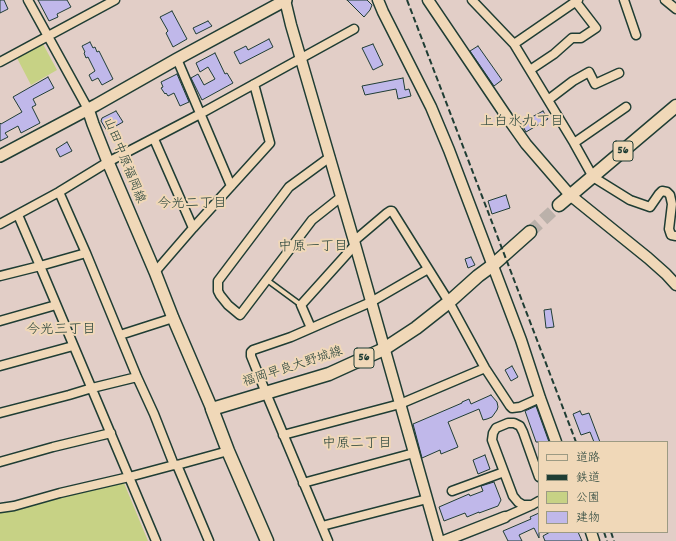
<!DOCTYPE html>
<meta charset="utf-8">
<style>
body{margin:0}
#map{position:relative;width:676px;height:541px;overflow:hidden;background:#e2cec7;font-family:Dekko,"Klee One",sans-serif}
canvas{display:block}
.legend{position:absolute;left:538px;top:441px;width:130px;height:92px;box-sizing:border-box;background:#f0d8b8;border:1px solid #9c9a83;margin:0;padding:5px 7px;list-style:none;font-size:12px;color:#1f3d34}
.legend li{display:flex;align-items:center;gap:8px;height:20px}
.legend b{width:20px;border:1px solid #9c9a83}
</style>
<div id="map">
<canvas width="676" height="541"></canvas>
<ul class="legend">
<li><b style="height:5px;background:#f0d8b8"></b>道路</li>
<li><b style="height:5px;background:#1f3d34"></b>鉄道</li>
<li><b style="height:11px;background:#c7d285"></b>公園</li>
<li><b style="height:11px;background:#c0b8ea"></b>建物</li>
</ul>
</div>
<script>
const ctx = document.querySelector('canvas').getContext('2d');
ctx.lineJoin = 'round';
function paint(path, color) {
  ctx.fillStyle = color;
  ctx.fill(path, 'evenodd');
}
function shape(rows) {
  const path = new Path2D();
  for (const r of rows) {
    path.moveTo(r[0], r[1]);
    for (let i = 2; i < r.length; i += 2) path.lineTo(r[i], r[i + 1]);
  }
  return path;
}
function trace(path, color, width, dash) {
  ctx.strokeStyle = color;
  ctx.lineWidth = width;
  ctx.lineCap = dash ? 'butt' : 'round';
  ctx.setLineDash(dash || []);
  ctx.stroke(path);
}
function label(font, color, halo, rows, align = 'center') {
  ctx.font = font + ' Dekko,"Klee One",sans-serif';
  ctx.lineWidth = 4;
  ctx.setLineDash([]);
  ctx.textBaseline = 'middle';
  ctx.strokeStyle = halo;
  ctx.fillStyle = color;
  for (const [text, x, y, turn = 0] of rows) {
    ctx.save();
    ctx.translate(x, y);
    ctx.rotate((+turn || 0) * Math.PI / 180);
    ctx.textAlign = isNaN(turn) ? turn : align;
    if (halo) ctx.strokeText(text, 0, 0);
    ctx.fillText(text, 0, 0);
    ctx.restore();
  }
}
paint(shape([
 [43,44,57,70,31,85,17,58],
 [124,483,148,541,0,541,0,513,61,497]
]), '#c7d285');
const building = shape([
 [0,0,4,0,8,9,0,13,0,0],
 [38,0,67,0,71,7,57,14,58,17,49,21,38,0],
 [347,0,367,0,372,5,370,10,364,17,347,0],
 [172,11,187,39,173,47,166,33,168,31,160,17,172,11],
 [208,21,212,26,196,34,193,28,208,21],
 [269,39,273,47,240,64,234,52,246,46,248,50,269,39],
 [90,42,93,48,95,47,97,52,99,51,113,79,102,85,98,78,92,81,89,75,95,71,88,57,86,58,84,53,85,52,82,46,90,42],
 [373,44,383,65,373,70,362,48,373,44],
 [478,46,502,80,494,86,470,51,478,46],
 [215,53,225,74,227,73,233,83,202,100,191,78,198,74,204,85,215,79,208,67,200,72,196,63,215,53],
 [177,74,189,102,180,106,174,93,168,96,166,93,165,94,161,88,163,87,161,82,177,74],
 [48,77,54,88,33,99,36,105,32,107,40,123,21,133,18,126,5,133,8,137,0,141,0,123,1,124,22,112,13,97,48,77],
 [403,78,405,90,409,89,411,96,398,99,396,89,365,95,362,86,403,78],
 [116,111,123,122,107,131,101,121,102,118,116,111],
 [543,111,548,119,526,132,521,123,543,111],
 [67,142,72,151,60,157,56,149,67,142],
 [506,195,510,208,492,214,488,201,506,195],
 [471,257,475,265,468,268,465,259,471,257],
 [551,309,554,327,546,328,544,310,551,309],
 [512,366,518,377,511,381,505,370,512,366],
 [491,395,497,402,498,407,497,410,492,417,487,419,483,420,479,409,448,422,458,447,441,454,440,450,422,458,413,424,462,403,462,402,469,399,471,404,491,395],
 [536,406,549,442,536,442,525,411,536,406],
 [580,411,582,415,589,413,600,442,594,442,590,432,581,435,573,414,580,411],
 [485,455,490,469,478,474,473,460,485,455],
 [494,482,501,500,498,506,479,513,479,512,467,517,465,513,444,521,439,507,469,494,470,496,483,491,481,486,494,482],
 [539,513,539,538,534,528,519,535,522,541,508,541,503,531,531,519,530,517,539,513],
 [550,532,578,532,582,541,545,541,543,536,550,532]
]);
paint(building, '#c0b8ea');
trace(building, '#1f3d34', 1);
trace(shape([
 [530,232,559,205]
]), '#bbb1aa', 12, [12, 6]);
const service = shape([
 [267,280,301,305]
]);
const minor = shape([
 [28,0,88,109],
 [472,0,514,44,574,143,593,177,630,200,650,207,659,194,662,191,667,192,670,195,672,204,669,229,671,235,676,236],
 [624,0,636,35],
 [665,0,676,9],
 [514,44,578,0],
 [177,59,231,186],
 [0,62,115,0],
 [530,70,554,54,572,38,581,38,596,28,576,2],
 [548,100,573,81,589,72,595,84,619,73],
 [154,139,193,228],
 [574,143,626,107],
 [330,157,289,187,218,281,218,291,220,295,228,305,240,315,312,220,341,197],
 [0,224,59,192,108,162,200,114,354,29],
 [354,241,387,213,390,211,392,211,449,302,485,368,510,406,512,408,520,407,540,398],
 [86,253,137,377,154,414,174,465],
 [155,272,193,228,270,143,254,84],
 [0,276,40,266,18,215],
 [0,321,56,305],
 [311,328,301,305,355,245],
 [120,335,173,318],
 [0,366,73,346],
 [0,413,69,395,92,388,137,377],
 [283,435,400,404,485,368],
 [0,462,53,447,111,433],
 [177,465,209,541],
 [303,483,414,453],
 [452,491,504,472],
 [532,505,523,505,518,502,513,496,492,440,493,433,496,428,508,423,514,423,520,426,523,432,539,477],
 [0,508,14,506,60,493,129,477,40,266,86,253,59,192],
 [505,517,532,505,539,501],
 [322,526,427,499],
 [156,541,129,477,174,465,177,465,228,451],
 [328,541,266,393,251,356,251,352,253,350,291,337,371,302,428,269]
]);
const tertiary = shape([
 [285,0,291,25,354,241,439,541],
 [378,0,383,12,431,107,449,150,521,340,540,398,556,442],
 [428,0,509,120,526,144,570,195,648,258,666,274,676,285],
 [591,532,594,541],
 [444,541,505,517]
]);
const secondary = shape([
 [88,109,93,124,108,162,155,272,173,318,212,409],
 [0,156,96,105,177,59,286,0]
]);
const primary = shape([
 [559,205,676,106],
 [267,541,228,451,212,409,329,374,384,349,416,328,449,302,478,276,493,265,530,232]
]);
trace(service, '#1f3d34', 7);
trace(minor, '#1f3d34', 11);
trace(tertiary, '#1f3d34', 13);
trace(secondary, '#1f3d34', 14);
trace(primary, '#1f3d34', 15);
trace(service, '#f0d8b8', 4);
trace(minor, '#f0d8b8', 8);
trace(tertiary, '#f0d8b8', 10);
trace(secondary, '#f0d8b8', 11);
trace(primary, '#f0d8b8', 12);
trace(shape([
 [407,0,576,442],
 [604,532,607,541],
 [611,532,614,541]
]), '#1f3d34', 2, [6, 3]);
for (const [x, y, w] of [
 [623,151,20],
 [364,358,20]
]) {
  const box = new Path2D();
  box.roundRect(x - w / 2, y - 10, w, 20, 3);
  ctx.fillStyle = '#f0d8b8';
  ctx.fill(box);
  trace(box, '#1f3d34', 1);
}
label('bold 12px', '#1f3d34', null, [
 ["56",623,151],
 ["56",364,358]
]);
label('13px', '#1f3d34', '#f0d8b8', [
 ["山田中原福岡線",123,161,68],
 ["福岡早良大野城線",293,368,-18]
]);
label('14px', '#1f3d34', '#f0d8b8', [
 ["上白水九丁目",522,123],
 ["今光二丁目",192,205],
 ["中原一丁目",313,248],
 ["今光三丁目",61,331],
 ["中原二丁目",357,445]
]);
</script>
